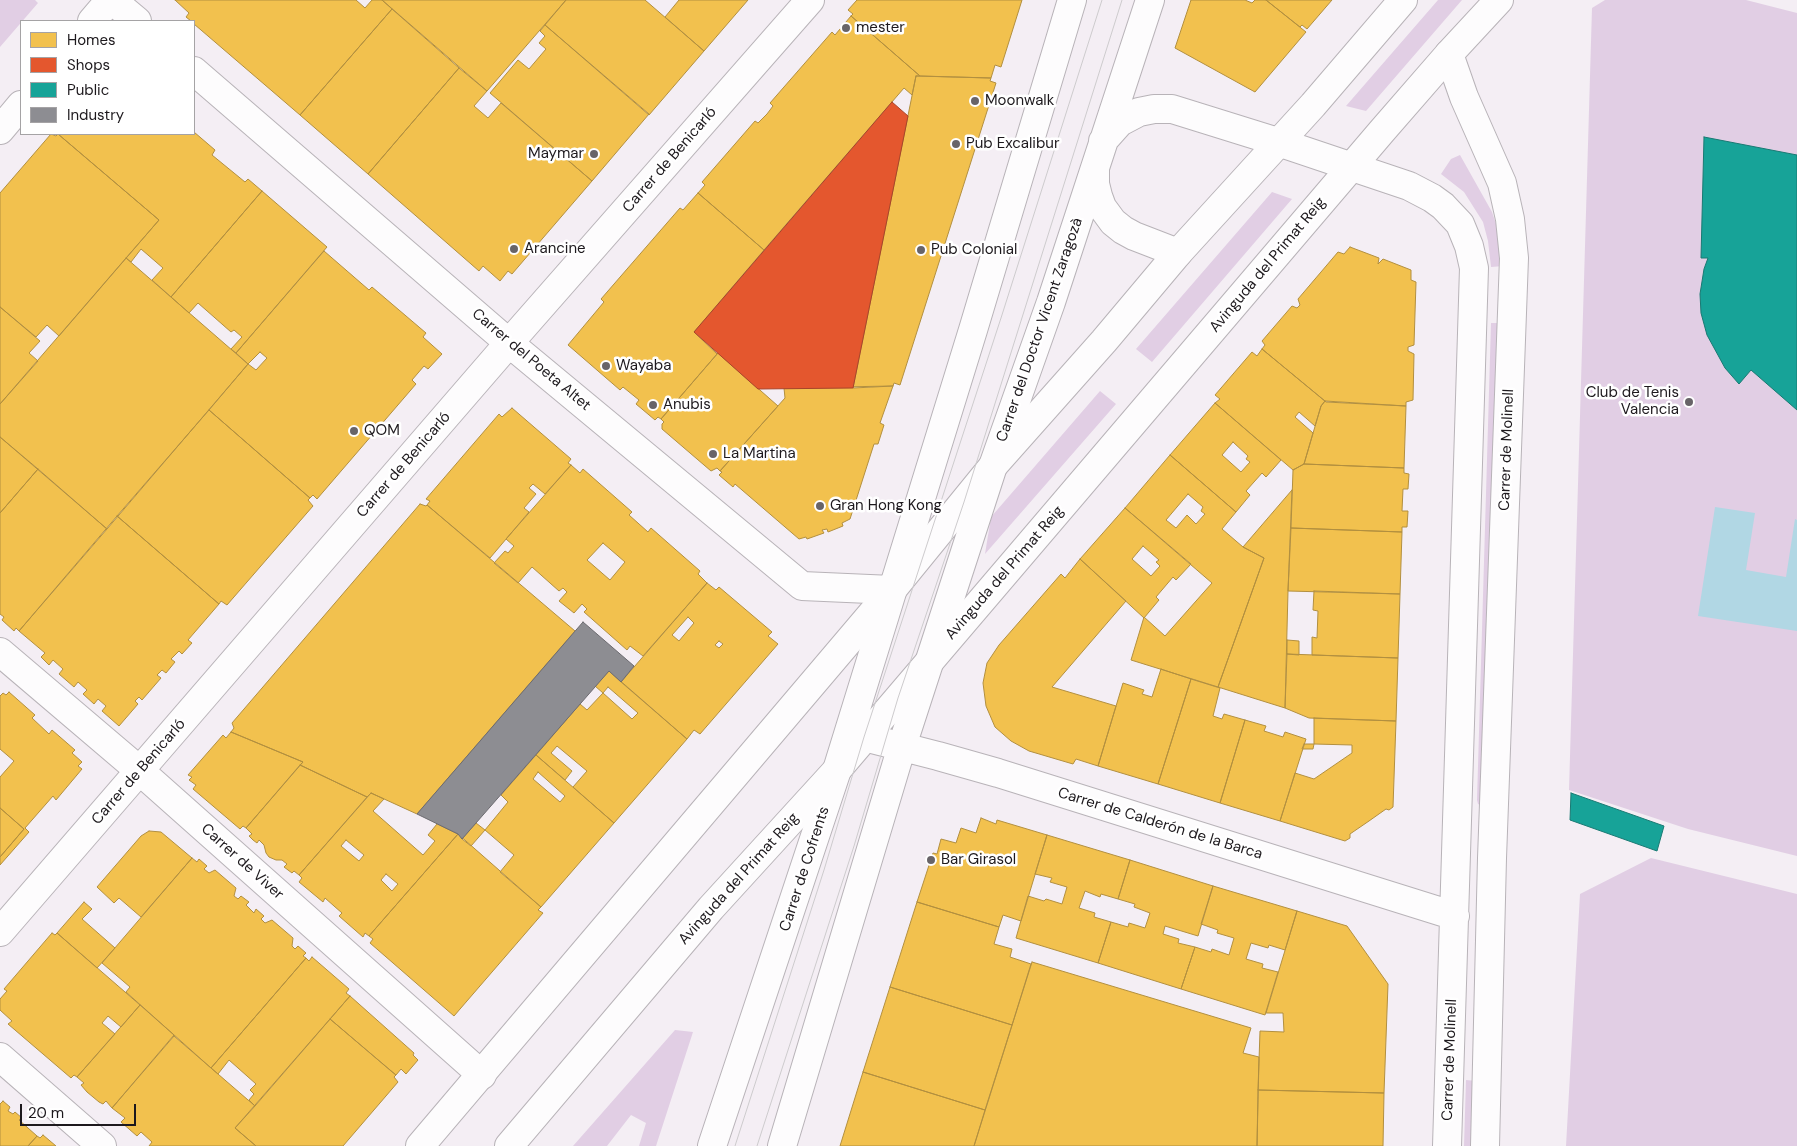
<!DOCTYPE html>
<meta charset="utf-8">
<style>
body{margin:0}
#map{position:relative;width:1797px;height:1146px;overflow:hidden;background:#f4eef4;font-family:"DM Sans",sans-serif}
canvas{display:block}
.legend{position:absolute;left:20px;top:20px;width:175px;height:115px;box-sizing:border-box;background:#fff;border:1px solid #a5a3a5;margin:0;padding:6px 9px;list-style:none;font-size:15px;color:#1d191d}
.legend li{display:flex;align-items:center;gap:10px;height:25px}
.legend b{width:25px;border:1px solid #a5a3a5}
.scale{position:absolute;left:20px;top:1104px;width:116px;height:22px;box-sizing:border-box;border:2px solid #1d191d;border-top:0;padding-left:6px;font-size:15px;line-height:18px;white-space:nowrap;color:#1d191d;-webkit-text-stroke:4px #fff;paint-order:stroke}
</style>
<div id="map">
<canvas width="1797" height="1146"></canvas>
<ul class="legend">
<li><b style="height:14px;background:#f2c14e"></b>Homes</li>
<li><b style="height:14px;background:#e4572e"></b>Shops</li>
<li><b style="height:14px;background:#17a398"></b>Public</li>
<li><b style="height:14px;background:#8d8d92"></b>Industry</li>
</ul>
<div class="scale">20 m</div>
</div>
<script>
const ctx = document.querySelector('canvas').getContext('2d');
ctx.lineJoin = 'round';
function paint(path, color) {
  ctx.fillStyle = color;
  ctx.fill(path, 'evenodd');
}
function shape(rows) {
  const path = new Path2D();
  for (const r of rows) {
    path.moveTo(r[0], r[1]);
    for (let i = 2; i < r.length; i += 2) path.lineTo(r[i], r[i + 1]);
  }
  return path;
}
function trace(path, color, width, dash) {
  ctx.strokeStyle = color;
  ctx.lineWidth = width;
  ctx.lineCap = dash ? 'butt' : 'round';
  ctx.setLineDash(dash || []);
  ctx.stroke(path);
}
function label(font, color, halo, rows, align = 'center') {
  ctx.font = font + ' "DM Sans",sans-serif';
  ctx.lineWidth = 5;
  ctx.setLineDash([]);
  ctx.textBaseline = 'middle';
  ctx.strokeStyle = halo;
  ctx.fillStyle = color;
  for (const [text, x, y, turn = 0] of rows) {
    ctx.save();
    ctx.translate(x, y);
    ctx.rotate((+turn || 0) * Math.PI / 180);
    ctx.textAlign = isNaN(turn) ? turn : align;
    if (halo) ctx.strokeText(text, 0, 0);
    ctx.fillText(text, 0, 0);
    ctx.restore();
  }
}
paint(shape([
 [0,0,35,0,38,3,0,47],
 [1438,0,1462,0,1366,111,1346,106],
 [1605,0,1746,0,1797,13,1797,856,1688,829,1569,790,1592,8],
 [1460,155,1492,212,1499,233,1504,266,1491,267,1488,241,1483,222,1464,192,1441,174,1451,159],
 [1272,192,1292,199,1152,362,1136,349],
 [1491,323,1501,323,1482,806,1478,804,1477,800],
 [1100,391,1116,404,985,554,991,517],
 [1651,858,1797,894,1797,1146,1566,1146,1580,894],
 [675,1030,693,1032,656,1146,639,1146,646,1123,631,1115,607,1146,573,1146],
 [1466,1080,1477,1081,1475,1146,1464,1146]
]), '#e1cee4');
paint(shape([
 [1715,507,1755,513,1746,570,1786,577,1795,519,1797,520,1797,631,1698,616]
]), '#b1d7e4');
const homes = shape([
 [175,0,356,0,365,8,372,0,382,0,392,9,300,115,194,24,194,21,191,21,186,17,189,13,175,0],
 [382,0,566,0,487,91,382,0],
 [566,0,645,0,704,51,649,115,545,25,566,0],
 [679,0,748,0,704,51,665,17,679,0],
 [857,0,1022,0,1001,67,995,65,991,78,920,76,851,16,853,14,848,10,857,0],
 [1191,0,1245,0,1252,3,1255,0,1266,0,1306,32,1255,92,1175,48,1191,0],
 [1266,0,1332,0,1307,29,1302,25,1300,27,1266,0],
 [392,9,459,68,368,174,300,115,392,9],
 [851,16,920,76,916,76,912,95,904,88,764,250,698,193,705,185,702,182,755,121,758,123,767,114,773,106,770,103,832,32,835,35,851,16],
 [545,25,649,114,592,181,490,93,518,60,529,69,546,49,539,43,545,36,540,31,545,25],
 [459,68,487,91,474,106,488,118,501,103,592,181,512,274,508,271,500,281,483,266,479,271,368,174,459,68],
 [916,76,991,78,990,81,996,83,900,385,894,383,893,386,853,388,916,76],
 [194,132,215,150,212,155,245,182,248,179,262,191,171,297,152,280,163,268,141,249,131,262,126,258,159,220,58,134,194,134,194,132],
 [51,134,56,136,58,134,159,220,59,336,47,325,36,337,0,307,0,193,51,134],
 [262,191,327,247,236,353,231,349,242,337,234,330,231,332,198,303,189,313,171,297,262,191],
 [698,193,764,250,694,332,717,354,661,419,658,417,655,420,636,404,639,400,623,387,620,390,568,345,604,302,601,299,680,208,683,210,698,193],
 [1350,247,1379,258,1378,264,1383,259,1411,270,1411,280,1416,282,1414,345,1408,347,1408,351,1414,354,1413,400,1406,402,1406,406,1326,402,1262,349,1265,345,1262,341,1292,306,1297,308,1300,305,1298,299,1338,252,1344,254,1350,247],
 [324,251,369,290,372,287,426,333,423,337,442,354,428,369,424,366,412,380,416,384,317,499,313,495,310,498,209,410,248,364,236,353,324,251],
 [260,352,267,358,256,370,248,364,260,352],
 [126,258,248,364,107,529,0,437,0,404,126,258],
 [0,307,40,341,29,353,38,361,0,404,0,307],
 [1262,349,1325,401,1321,406,1315,426,1299,412,1295,417,1313,433,1304,464,1293,470,1215,403,1220,399,1215,395,1252,352,1257,356,1262,349],
 [718,353,778,406,720,471,717,468,711,471,662,429,662,424,664,422,661,419,718,353],
 [893,386,880,423,884,425,878,444,874,444,850,519,842,523,843,526,828,532,827,529,822,530,824,533,807,539,806,537,799,539,735,484,733,487,719,475,722,472,720,471,785,398,784,388,893,386],
 [1325,401,1406,406,1404,468,1304,464,1321,406,1325,401],
 [1215,403,1281,460,1266,477,1262,473,1246,491,1250,495,1236,512,1170,455,1215,403],
 [1233,442,1248,456,1246,459,1250,462,1241,472,1222,455,1233,442],
 [512,408,571,459,568,463,571,465,545,494,533,484,529,488,536,494,524,508,529,512,490,558,427,505,430,501,426,499,499,414,502,417,512,408],
 [209,410,310,498,308,500,313,506,227,605,221,601,219,604,117,516,209,410],
 [0,437,38,469,0,513,0,437],
 [1170,455,1236,512,1222,529,1243,547,1264,558,1218,687,1131,660,1144,617,1165,636,1212,583,1125,508,1170,455],
 [1188,494,1203,507,1201,511,1205,514,1196,524,1187,515,1176,528,1166,520,1188,494],
 [1304,464,1404,468,1404,473,1409,474,1408,489,1403,489,1402,511,1408,511,1407,527,1402,527,1402,532,1291,528,1293,470,1304,464],
 [571,465,580,473,583,469,632,512,629,515,648,532,651,528,700,571,698,574,707,583,643,656,630,646,627,650,584,612,587,609,582,604,574,613,559,601,567,592,563,588,559,591,532,567,518,583,494,563,505,551,508,553,514,546,506,539,571,465],
 [603,543,625,562,610,580,587,560,603,543],
 [38,469,107,529,19,631,16,628,14,631,2,620,4,617,0,614,0,513,38,469],
 [1292,490,1288,591,1285,708,1218,687,1264,558,1243,547,1292,490],
 [420,504,426,506,427,505,575,631,417,814,371,793,367,797,300,765,303,762,231,732,234,728,232,723,420,504],
 [1125,508,1191,564,1176,580,1173,577,1156,597,1159,600,1144,618,1080,559,1125,508],
 [1143,546,1159,560,1156,562,1160,566,1151,576,1132,559,1143,546],
 [117,516,219,604,188,640,192,643,182,654,179,651,171,659,175,662,166,673,162,670,157,675,161,678,142,700,139,697,135,701,138,704,119,726,102,711,106,706,98,699,94,704,83,694,87,690,78,682,74,687,59,674,63,669,53,660,49,665,41,657,45,653,19,631,117,516],
 [1291,528,1402,532,1400,594,1288,591,1291,528],
 [1080,559,1126,601,1052,687,1116,706,1098,766,1076,759,1073,764,1029,751,1011,741,995,727,986,706,983,683,987,663,999,645,1061,574,1065,578,1080,559],
 [707,583,716,590,719,587,772,632,768,636,778,644,700,734,694,730,687,739,621,682,707,583],
 [688,617,694,623,679,641,672,635,688,617],
 [719,641,723,644,719,648,715,645,719,641],
 [1314,591,1400,594,1398,658,1312,655,1312,637,1317,638,1318,611,1313,610,1314,591],
 [1287,640,1299,641,1299,655,1287,654,1287,640],
 [1287,654,1398,658,1396,721,1309,718,1285,708,1287,654],
 [1161,669,1191,679,1158,784,1098,766,1123,683,1144,690,1142,694,1152,697,1161,669],
 [609,671,687,739,614,823,573,787,587,771,557,746,551,753,572,771,565,780,536,755,580,704,587,710,603,693,595,686,609,671],
 [608,687,638,713,632,719,603,693,608,687],
 [1191,679,1220,688,1213,716,1222,719,1224,714,1245,720,1220,803,1158,784,1191,679],
 [9,692,35,715,32,718,49,734,52,730,75,750,72,753,82,762,78,766,82,769,56,800,53,796,25,828,29,832,0,865,0,857,24,829,0,808,0,777,14,761,0,749,0,696,3,693,6,695,9,692],
 [1314,718,1396,721,1393,807,1389,810,1386,809,1369,821,1350,834,1350,838,1345,841,1280,821,1295,773,1314,779,1352,753,1352,745,1314,744,1314,718],
 [1245,720,1266,726,1264,731,1283,737,1285,732,1306,739,1280,821,1220,803,1245,720],
 [231,732,303,762,246,828,243,826,240,829,193,789,196,785,189,780,192,777,188,775,223,735,226,738,231,732],
 [1304,744,1314,744,1313,749,1302,749,1304,744],
 [536,755,614,823,541,907,500,872,514,855,485,830,508,802,501,795,536,755],
 [538,772,565,796,560,802,533,779,538,772],
 [300,765,367,797,299,875,294,871,292,873,284,867,287,864,282,860,276,860,269,857,266,853,264,845,259,840,257,843,253,840,249,836,252,834,246,828,300,765],
 [371,793,384,799,373,811,423,855,435,841,428,835,437,824,458,834,369,936,365,933,363,937,339,916,342,913,334,906,325,898,323,902,299,882,302,878,299,875,371,793],
 [346,840,364,855,359,861,341,846,346,840],
 [386,874,398,884,392,891,381,880,386,874],
 [0,808,24,829,0,857,0,808],
 [981,818,996,824,997,820,1047,835,1021,921,1003,915,999,927,917,902,933,853,937,854,941,839,956,843,961,828,976,833,981,818],
 [476,823,485,830,471,846,462,839,476,823],
 [149,831,161,832,192,858,141,917,119,898,114,903,97,887,141,836,149,831],
 [458,834,541,907,538,910,543,913,454,1016,370,943,373,939,369,936,458,834],
 [1047,835,1130,860,1118,899,1101,894,1100,897,1085,891,1079,908,1095,913,1094,917,1111,922,1098,963,1016,938,1028,896,1044,901,1046,899,1062,904,1067,887,1050,882,1052,878,1035,874,1047,835],
 [192,858,197,862,199,859,207,866,204,869,209,873,215,870,236,888,234,896,238,899,241,896,249,902,246,905,254,913,256,909,264,916,261,919,265,923,272,920,293,938,292,946,295,949,298,946,306,953,303,956,306,958,211,1068,126,992,130,987,102,963,192,858],
 [1130,860,1213,886,1198,936,1165,926,1163,934,1179,939,1178,943,1195,947,1181,989,1098,963,1111,922,1128,927,1129,923,1145,928,1150,913,1134,907,1135,904,1118,899,1130,860],
 [1213,886,1297,911,1285,950,1269,945,1268,948,1251,943,1246,959,1263,964,1262,968,1278,972,1265,1015,1181,989,1195,947,1211,952,1212,949,1229,955,1234,938,1217,933,1218,930,1201,924,1213,886],
 [84,902,92,909,82,919,115,948,97,968,57,933,84,902],
 [917,902,999,927,994,944,1012,949,1010,957,1031,964,1012,1025,890,987,917,902],
 [1297,911,1347,926,1388,984,1384,1093,1258,1090,1260,1031,1284,1032,1283,1013,1266,1013,1297,911],
 [52,933,55,935,57,933,140,1005,121,1027,108,1016,102,1023,115,1034,77,1077,74,1075,71,1078,8,1024,12,1021,0,1010,0,999,7,991,4,989,52,933],
 [312,957,349,989,346,993,350,996,255,1106,249,1100,254,1094,250,1090,256,1084,229,1060,218,1074,211,1068,306,958,309,961,312,957],
 [1032,962,1251,1028,1243,1053,1259,1057,1257,1146,974,1146,1032,962],
 [890,987,1012,1025,985,1110,863,1072,890,987],
 [350,996,414,1053,413,1055,418,1060,406,1074,401,1069,396,1075,391,1071,330,1019,350,996],
 [140,1005,174,1035,112,1108,106,1101,103,1104,99,1102,87,1092,81,1085,84,1083,77,1077,140,1005],
 [330,1019,396,1075,394,1077,398,1082,343,1146,256,1146,235,1128,330,1019],
 [174,1036,255,1106,235,1128,256,1146,149,1146,152,1142,141,1132,137,1136,121,1122,125,1118,112,1108,174,1036],
 [863,1072,985,1110,974,1146,840,1146,863,1072],
 [1258,1090,1384,1093,1383,1146,1257,1146,1258,1090],
 [3,1101,10,1107,8,1111,13,1114,15,1112,22,1118,19,1120,37,1136,28,1146,0,1146,0,1104,3,1101],
 [43,1135,56,1146,28,1146,37,1136,40,1138,43,1135]
]);
paint(homes, '#f2c14e');
trace(homes, '#b28f3f', 1);
const shops = shape([
 [892,102,908,116,853,388,758,389,694,332,892,102]
]);
paint(shops, '#e4572e');
trace(shops, '#a84429', 1);
const public = shape([
 [1704,137,1797,155,1797,410,1751,370,1739,384,1725,368,1707,335,1701,313,1700,294,1704,269,1708,258,1701,258,1704,137],
 [1571,793,1664,826,1657,851,1570,820,1571,793]
]);
paint(public, '#17a398');
trace(public, '#197a73', 1);
const industry = shape([
 [583,622,634,666,621,682,609,671,462,839,458,834,417,814,583,622]
]);
paint(industry, '#8d8d92');
trace(industry, '#6b6a6f', 1);
const minor = shape([
 [112,0,137,21],
 [92,21,110,0],
 [1449,54,1464,97,1502,183,1510,219,1514,258,1492,858,1485,1146],
 [194,71,509,343,802,586,892,590],
 [0,130,21,105],
 [1103,141,1120,122,1139,112,1154,109,1172,109,1278,142,1409,186,1432,198,1443,206,1460,224,1469,246,1474,268,1447,1146],
 [1095,169,1095,184,1098,196,1102,207,1113,222,1123,230,1134,236,1178,253],
 [0,652,140,771,482,1075],
 [864,737,938,756,998,773,1455,916],
 [0,932,509,343,810,0],
 [0,1057,102,1146],
 [712,1146,837,770,973,330,1072,0],
 [782,1146,902,746,993,466,1051,302,1150,0]
]);
const major = shape([
 [420,1146,892,590,993,466,1104,341,1178,253,1313,105,1403,0],
 [509,1146,711,908,837,770,1382,131,1449,54,1499,0]
]);
trace(minor, '#b8b3b8', 30);
trace(major, '#b8b3b8', 30);
trace(minor, '#fdfcfd', 28);
trace(major, '#fdfcfd', 28);
trace(shape([
 [735,1146,824,870,864,737,1001,318,1102,0],
 [757,1146,854,846,898,698,964,502,1122,0]
]), '#cdcbcd', 1);
for (const [x, y, r, color] of [
 [846,28,5,"#686468"],
 [975,101,5,"#686468"],
 [956,144,5,"#686468"],
 [594,154,5,"#686468"],
 [514,249,5,"#686468"],
 [921,250,5,"#686468"],
 [606,366,5,"#686468"],
 [1689,402,5,"#686468"],
 [653,405,5,"#686468"],
 [354,431,5,"#686468"],
 [713,454,5,"#686468"],
 [820,506,5,"#686468"],
 [931,860,5,"#686468"]
]) {
  const dot = new Path2D();
  dot.arc(x, y, r, 0, 2 * Math.PI);
  ctx.fillStyle = color;
  ctx.fill(dot);
  trace(dot, '#fff', 2);
}
label('15px', '#1d191d', '#fff', [
 ["mester",856,28],
 ["Moonwalk",985,101],
 ["Pub Excalibur",966,144],
 ["Maymar",584,154,"right"],
 ["Arancine",524,249],
 ["Pub Colonial",931,250],
 ["Wayaba",616,366],
 ["Club de Tenis",1679,393,"right"],
 ["Valencia",1679,410,"right"],
 ["Anubis",663,405],
 ["QOM",364,431],
 ["La Martina",723,454],
 ["Gran Hong Kong",830,506],
 ["Bar Girasol",941,860]
], 'left');
label('15px', '#1d191d', '#fff', [
 ["Carrer de Benicarló",670,160,-49],
 ["Avinguda del Primat Reig",1268,265,-50],
 ["Carrer del Doctor Vicent Zaragozà",1040,330,-71],
 ["Carrer del Poeta Altet",531,360,40],
 ["Carrer de Molinell",1507,450,-88],
 ["Carrer de Benicarló",404,465,-49],
 ["Avinguda del Primat Reig",1005,573,-49],
 ["Carrer de Benicarló",139,772,-49],
 ["Carrer de Calderón de la Barca",1160,824,17],
 ["Carrer de Viver",242,862,42],
 ["Carrer de Cofrents",805,869,-72],
 ["Avinguda del Primat Reig",739,879,-48],
 ["Carrer de Molinell",1450,1060,-88]
]);
</script>
